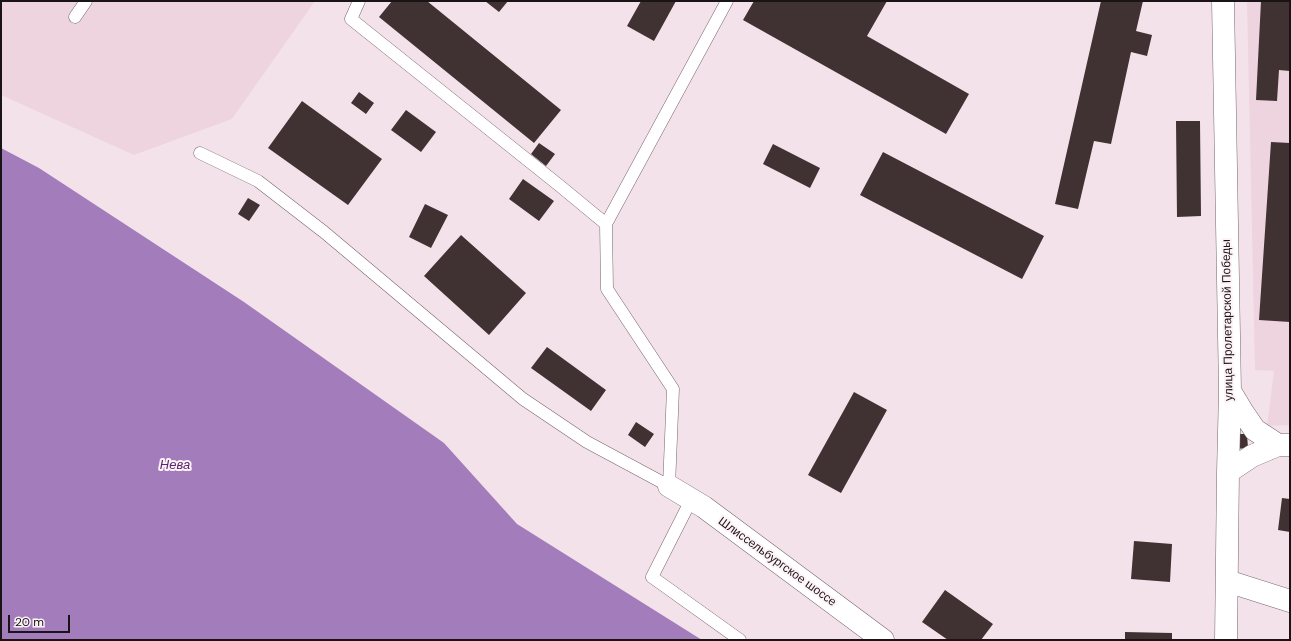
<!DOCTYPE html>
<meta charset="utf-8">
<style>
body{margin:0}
#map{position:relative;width:1291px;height:641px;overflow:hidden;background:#f4e2ea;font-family:"DM Sans",sans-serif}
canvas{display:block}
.frame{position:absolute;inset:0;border:2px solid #1a1417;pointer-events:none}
.scale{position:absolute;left:8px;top:615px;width:62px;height:18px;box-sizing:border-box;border:2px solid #1a1417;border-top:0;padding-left:5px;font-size:12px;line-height:14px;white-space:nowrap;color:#1a1417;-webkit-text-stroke:3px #fdf2f6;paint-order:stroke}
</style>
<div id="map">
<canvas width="1291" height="641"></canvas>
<div class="frame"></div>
<div class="scale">20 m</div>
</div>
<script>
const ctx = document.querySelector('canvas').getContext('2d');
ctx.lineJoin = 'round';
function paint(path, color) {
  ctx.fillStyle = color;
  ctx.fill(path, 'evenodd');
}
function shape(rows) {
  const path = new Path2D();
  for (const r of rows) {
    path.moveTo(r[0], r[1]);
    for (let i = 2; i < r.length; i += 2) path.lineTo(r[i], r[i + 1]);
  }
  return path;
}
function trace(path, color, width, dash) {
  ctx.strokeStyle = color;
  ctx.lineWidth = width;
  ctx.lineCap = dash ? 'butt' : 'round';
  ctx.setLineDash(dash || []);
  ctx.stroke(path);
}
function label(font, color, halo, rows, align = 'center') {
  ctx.font = font + ' "DM Sans",sans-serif';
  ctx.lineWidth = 4;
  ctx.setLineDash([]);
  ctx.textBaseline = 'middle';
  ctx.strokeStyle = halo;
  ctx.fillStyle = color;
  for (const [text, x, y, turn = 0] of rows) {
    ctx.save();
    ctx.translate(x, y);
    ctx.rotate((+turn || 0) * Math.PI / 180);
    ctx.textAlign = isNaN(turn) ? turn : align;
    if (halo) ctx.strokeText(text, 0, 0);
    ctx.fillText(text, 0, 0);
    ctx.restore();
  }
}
paint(shape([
 [1,1,315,1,232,119,134,155,1,95],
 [1247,1,1290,1,1290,425,1267,426,1274,371,1255,370]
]), '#eed4df');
paint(shape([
 [1,148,39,168,244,302,444,443,517,524,702,640,1,640]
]), '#a37cbb');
paint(shape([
 [392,1,427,1,561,110,534,143,379,17],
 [485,1,508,1,499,12],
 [641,1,676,1,654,41,627,26],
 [754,1,887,1,867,36,969,94,946,134,743,20],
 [1101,1,1143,1,1136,31,1152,35,1147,56,1131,52,1111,144,1094,141,1078,209,1055,204],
 [1261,1,1290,1,1290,71,1279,70,1277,101,1256,100],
 [359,92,374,103,366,114,351,103],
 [302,101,382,159,348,205,268,148],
 [406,110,436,132,421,152,391,130],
 [1176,121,1200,121,1201,216,1177,217],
 [1271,142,1290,143,1290,322,1259,320],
 [539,143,555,154,546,166,531,154],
 [773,144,820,168,810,188,763,164],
 [883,152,1044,236,1022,279,860,195],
 [523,179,554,201,539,221,509,199],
 [248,198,260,205,249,221,238,214],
 [425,204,448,215,431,248,409,237],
 [461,235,526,293,489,335,424,276],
 [547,347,606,390,591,411,531,368],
 [854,392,887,410,841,493,808,475],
 [636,422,654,434,645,447,628,435],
 [1234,434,1247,434,1248,448,1236,449],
 [1282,498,1290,499,1290,532,1278,530],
 [1134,541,1172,544,1170,582,1131,579],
 [945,590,993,624,981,640,948,640,922,622],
 [1125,632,1172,633,1172,640,1125,640]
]), '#403133');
const service = shape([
 [359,1,351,19,560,186,606,224],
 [75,17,86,1],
 [200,153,258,181,324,232,523,399,587,442,669,486,673,389,607,289,606,224,727,1],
 [691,500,652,577,740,640]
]);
const minor = shape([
 [1223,1,1230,391,1228,472,1226,640],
 [1230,391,1242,411,1255,430,1278,445],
 [1228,472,1252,456,1278,445,1290,445],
 [669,486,704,507,883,640],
 [1227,581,1290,601]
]);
trace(service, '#76666d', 13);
trace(minor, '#76666d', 23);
trace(service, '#fff', 12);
trace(minor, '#fff', 22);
label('12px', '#1a1417', '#fdf2f6', [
 ["улица Пролетарской Победы",1228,320,-91],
 ["Шлиссельбургское шоссе",777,562,36]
]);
label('italic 13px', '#572572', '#fdf2f6', [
 ["Нева",175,466]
]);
</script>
